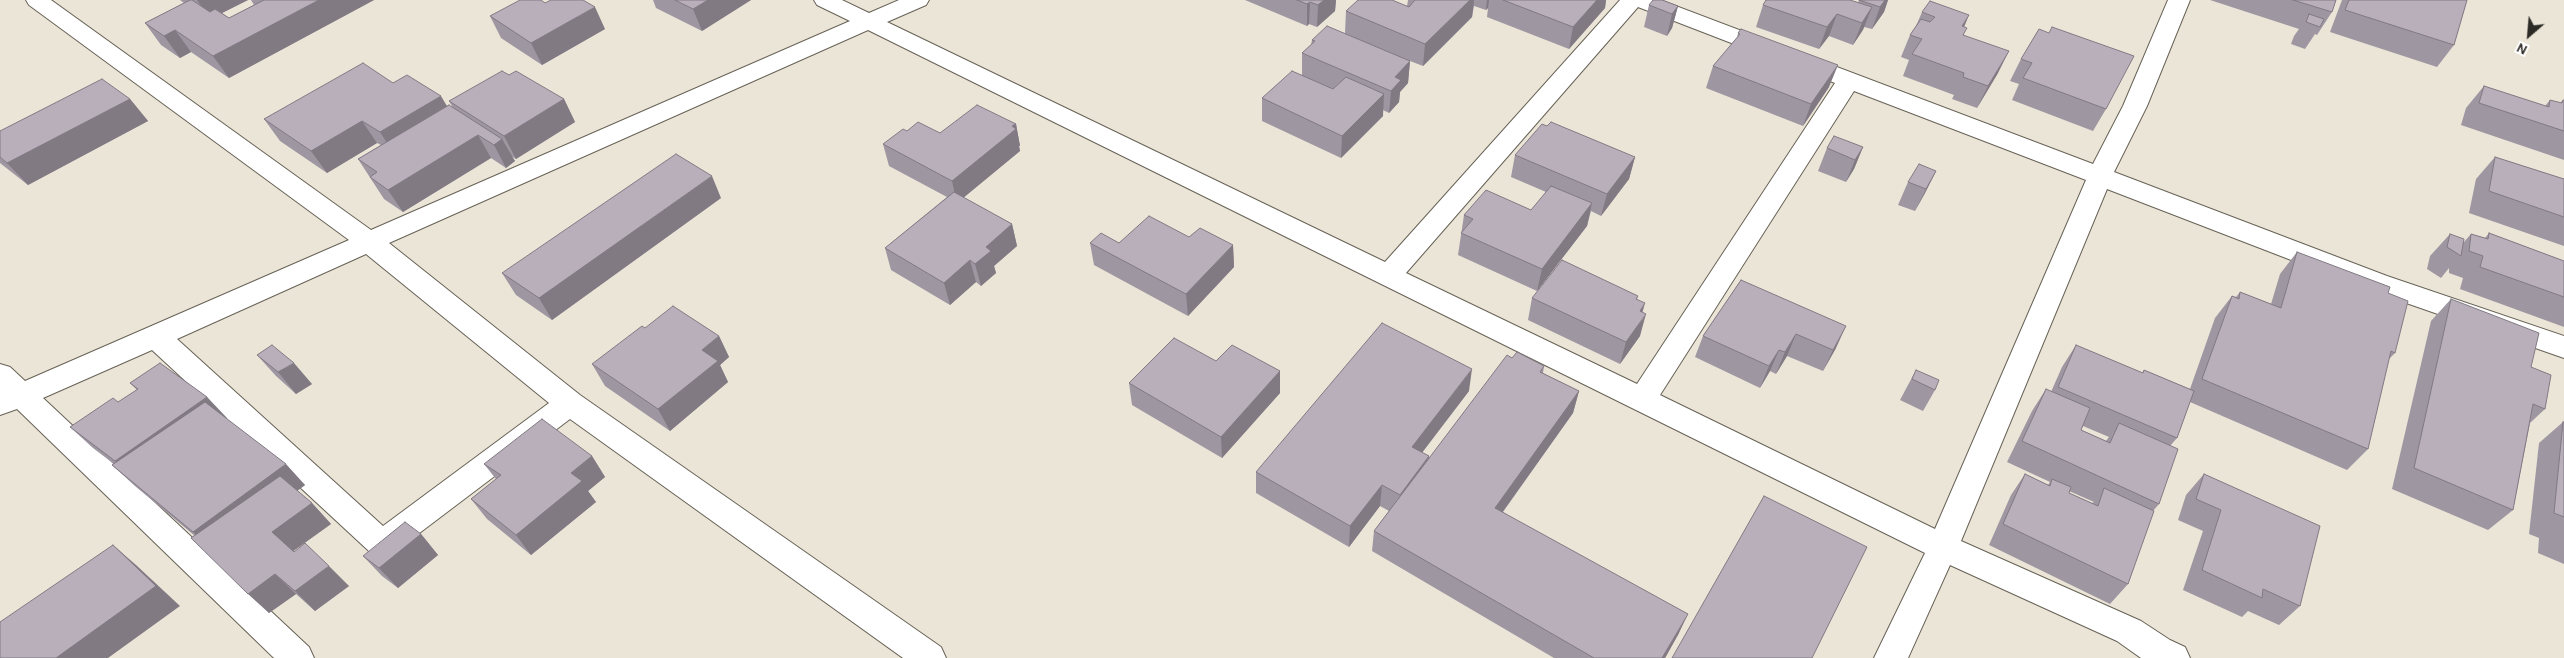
<!DOCTYPE html>
<style>
body{margin:0}
#map{position:relative;width:2564px;height:658px;overflow:hidden;background:#ebe5d8;font-family:Karla,sans-serif}
canvas{display:block}
.north{position:absolute;left:2504px;top:10px;width:50px;height:50px;-webkit-text-stroke:4px #fff;paint-order:stroke;rotate:207deg;font-size:14px;font-weight:700;line-height:20px;text-align:center;color:#2c2a24}
.north::after{content:'';display:block;margin:auto;width:18px;height:22px;background:#2c2a24;clip-path:polygon(50% 0,100% 100%,50% 72%,0 100%)}
</style>
<div id="map">
<canvas width="2564" height="658"></canvas>
<div class="north">N</div>
</div>
<script>
const ctx = document.querySelector('canvas').getContext('2d');
ctx.lineJoin = 'round';
function shape(rows) {
  const path = new Path2D();
  for (const r of rows) {
    path.moveTo(r[0], r[1]);
    for (let i = 2; i < r.length; i += 2) path.lineTo(r[i], r[i + 1]);
  }
  return path;
}
function trace(path, color, width, dash) {
  ctx.strokeStyle = color;
  ctx.lineWidth = width;
  ctx.lineCap = dash ? 'butt' : 'round';
  ctx.setLineDash(dash || []);
  ctx.stroke(path);
}
function paint(path, color) {
  ctx.fillStyle = color;
  ctx.fill(path, 'evenodd');
}
const street = shape([
 [26,0,51,0,371,230,850,21,817,5,814,0,842,0,869,13,899,0,929,0,926,5,887,22,1385,262,1620,0,1660,0,2093,164,2123,106,2168,0,2190,0,2147,106,2114,172,2387,276,2564,336,2564,358,2369,290,2107,189,1961,541,2141,621,2170,640,2185,647,2190,658,2141,658,2117,641,1950,565,1908,658,1874,658,1925,553,868,30,389,243,580,395,941,647,946,658,903,658,570,419,393,553,382,557,371,553,152,350,43,398,309,647,314,658,274,658,17,409,0,415,0,364,10,367,25,381,349,240,29,5,26,0],
 [1638,7,1835,83,1637,384,1406,273,1638,7],
 [1854,91,2086,180,1935,529,1660,395,1854,91],
 [366,254,549,403,383,526,177,339,366,254]
]);
trace(street, '#676256', 2);
paint(street, '#fff');
paint(shape([
 [180,0,248,0,222,13,229,18,254,5,251,0,374,0,229,78,191,52,180,58,161,45,145,23,184,3],
 [653,0,751,0,702,31,656,8],
 [1245,0,1336,0,1335,11,1317,27,1309,24,1307,26],
 [1408,0,1606,0,1605,8,1569,49,1487,17,1488,8,1486,10,1474,6,1472,17,1423,66,1410,61,1408,83,1400,92,1399,102,1389,113,1383,110,1383,116,1341,158,1262,121,1262,98,1302,75,1302,53,1311,45,1312,40,1345,33,1346,11,1407,6],
 [1859,0,1888,0,1884,12,1872,29,1864,27,1853,45,1829,36,1819,49,1756,27,1763,5,1858,3],
 [2210,0,2336,0,2332,12,2317,35,2315,34,2305,49,2291,44,2294,36,2299,29],
 [2342,0,2467,0,2454,45,2437,67,2330,32],
 [545,3,605,29,542,65,501,38,490,16],
 [1649,5,1678,6,1672,28,1667,36,1644,27],
 [1922,12,1964,27,1964,35,1998,73,1977,108,1952,99,1954,95,1903,76,1909,60,1901,57,1910,35,1916,26],
 [2039,29,2106,109,2093,131,2012,100,2019,84,2010,81,2021,59],
 [1738,33,1829,87,1803,126,1706,88,1713,66,1737,38],
 [509,75,564,99,575,122,516,159,511,156,515,161,506,168,491,158,403,212,384,199,358,159,381,145,377,143,327,173,280,141,264,119,393,83,453,108,449,101],
 [2484,86,2545,106,2550,100,2560,103,2563,100,2564,100,2564,160,2461,125,2466,108],
 [130,99,148,121,28,185,0,163,0,131],
 [1016,124,1020,146,1019,146,1020,151,963,198,1012,224,1017,246,994,266,996,273,981,286,976,282,950,305,891,270,885,248,947,197,889,166,883,144,940,133],
 [1863,147,1854,169,1846,182,1818,171,1827,148],
 [1515,155,1635,157,1629,179,1601,216,1591,211,1587,226,1537,291,1458,255,1464,215,1531,210,1546,192,1511,177],
 [2495,157,2564,179,2564,246,2469,213,2476,179],
 [1936,171,1925,193,1915,211,1898,205,1908,182],
 [721,198,552,320,516,295,502,273],
 [2489,233,2564,261,2564,327,2460,289,2463,278,2449,273,2449,268,2441,278,2427,269,2430,256,2450,234,2464,242,2471,234,2485,238],
 [1189,237,1233,245,1234,267,1188,316,1094,265,1090,243,1119,243],
 [2297,252,2388,293,2395,353,2389,359,2368,449,2347,470,2190,402,2177,438,2170,446,2159,504,2153,511,2128,584,2110,604,1989,545,2011,495,2025,474,2048,485,2050,482,2007,462,2032,411,2046,389,2051,392,2062,367,2076,345,2142,373,2144,370,2190,389,2215,318,2232,296,2236,297,2240,292,2271,304,2280,274],
 [2083,426,2109,437,2106,441,2081,430],
 [2069,491,2094,502,2092,503,2069,493],
 [1741,280,1836,348,1823,371,1787,356,1776,374,1770,371,1760,388,1695,357,1703,336],
 [1638,296,1637,299,1642,312,1640,336,1620,364,1528,320,1532,298],
 [2451,299,2531,367,2545,409,2530,423,2513,510,2488,530,2392,489,2431,321],
 [645,328,719,336,729,357,720,365,728,382,670,431,605,386,592,364],
 [257,355,312,384,296,394,276,376],
 [1512,358,1544,366,1543,373,1579,391,1573,413,1503,512,1679,633,1665,658,1554,658,1372,551,1374,531,1389,511,1380,506,1349,547,1256,493,1256,472,1469,391,1422,453,1429,456,1429,459],
 [1216,361,1280,371,1280,393,1222,458,1132,405,1129,383],
 [1916,370,1935,390,1923,411,1900,400],
 [130,383,207,397,226,419,305,485,297,491,312,503,331,524,293,551,349,586,315,611,296,594,269,613,195,536,135,486,112,465,114,464,93,448,70,427,118,402,137,390],
 [2563,422,2564,422,2564,564,2538,553,2539,538,2529,534,2539,443],
 [592,456,605,477,588,491,596,502,531,555,487,519,471,499,496,479,484,464],
 [2204,474,2300,606,2279,625,2248,611,2242,617,2183,590,2203,531,2178,520,2186,495],
 [421,534,438,555,398,588,382,576,363,556]
]), '#9e96a1');
paint(shape([
 [197,0,248,0,210,19],
 [319,0,374,0,229,78,213,56],
 [708,0,751,0,702,31,693,9],
 [1324,0,1336,0,1335,11,1317,27,1318,5],
 [1470,0,1474,0,1472,17,1423,66,1425,44],
 [1487,0,1489,0,1488,8,1486,10],
 [1597,0,1606,0,1605,8,1569,49,1573,27],
 [1885,0,1888,0,1884,12,1872,29,1880,7],
 [1310,2,1309,24,1307,26,1307,4],
 [1678,6,1672,28,1667,36,1672,14],
 [595,7,605,29,542,65,531,43],
 [1872,7,1863,30,1853,45,1862,23],
 [1837,14,1829,36,1819,49,1827,27],
 [1969,15,1960,37,1962,26],
 [175,30,191,52,180,58,164,36],
 [2009,51,1998,73,1977,108,1988,86],
 [1410,61,1408,83,1400,92,1399,102,1389,113,1391,91,1395,77],
 [1838,65,1829,87,1803,126,1811,104],
 [1384,94,1383,116,1341,158,1342,136],
 [441,96,454,118,394,154,380,132],
 [130,99,148,121,28,185,7,163],
 [564,99,575,122,516,159,504,136],
 [362,121,377,143,327,173,311,151],
 [1016,124,1020,146,1019,146,1020,151,957,203,952,181,1012,126],
 [478,135,491,158,403,212,388,190],
 [502,139,515,161,506,168,494,145],
 [1863,147,1854,169,1846,182,1855,160],
 [1635,157,1629,179,1601,216,1607,194],
 [1936,171,1925,193,1915,211,1926,189],
 [712,176,721,198,552,320,539,298],
 [1592,203,1587,226,1537,291,1542,269],
 [1012,224,1017,246,994,266,996,273,981,286,975,264,986,247],
 [1233,245,1234,267,1188,316,1186,294],
 [970,260,976,282,950,305,944,283],
 [1645,303,1639,325,1646,314,1640,336,1620,364,1626,342,1640,311],
 [1846,326,1836,348,1823,371,1833,350],
 [1796,334,1787,356,1776,374,1785,352],
 [719,336,729,357,720,365,728,382,670,431,658,409,702,350],
 [1779,350,1770,371,1760,388,1769,366],
 [294,363,312,384,296,394,278,372],
 [1472,369,1469,391,1410,468,1412,447],
 [1280,371,1280,393,1222,458,1221,437],
 [1579,391,1573,413,1491,528,1495,508],
 [207,397,227,418,137,482,115,461],
 [592,456,605,477,588,491,596,502,531,555,516,535,571,473],
 [1429,456,1426,477,1397,516,1400,495],
 [286,464,305,485,215,552,193,532],
 [1382,485,1380,506,1349,547,1350,526],
 [312,503,331,524,292,552,272,532],
 [421,534,438,555,398,588,379,568],
 [113,545,136,565,180,606,108,658,56,658],
 [329,566,349,586,315,611,295,591],
 [275,574,296,594,269,613,248,594],
 [1688,614,1679,633,1665,658,1662,658]
]), '#817a83');
const building = shape([
 [190,0,192,0,210,12,215,9,229,18,264,0,319,0,213,56,175,30,164,36,145,23,190,0],
 [520,0,541,0,545,3,551,0,583,0,595,7,531,43,490,16,520,0],
 [675,0,708,0,693,9,675,0],
 [1297,0,1324,0,1318,5,1310,2,1307,4,1297,0],
 [1358,0,1392,0,1409,7,1415,0,1470,0,1425,44,1346,11,1358,0],
 [1503,0,1597,0,1573,27,1503,0],
 [1653,0,1662,0,1678,6,1672,14,1649,5,1653,0],
 [1766,0,1850,0,1872,7,1862,23,1837,14,1827,27,1763,5,1766,0],
 [1859,0,1885,0,1880,7,1859,0],
 [2293,0,2336,0,2332,12,2293,0],
 [2349,0,2467,0,2454,45,2345,10,2349,0],
 [1930,1,1969,15,1962,26,1967,28,1963,35,2009,51,1988,86,1963,77,1964,73,1912,54,1922,39,1910,35,1921,19,1930,22,1935,17,1922,12,1930,1],
 [2309,14,2324,19,2320,27,2306,22,2309,14],
 [1327,26,1410,61,1395,77,1401,80,1391,91,1302,53,1315,41,1312,40,1327,26],
 [2052,27,2134,56,2106,109,2023,78,2032,63,2021,59,2039,29,2049,33,2052,27],
 [1741,29,1838,65,1811,104,1713,66,1740,34,1738,33,1741,29],
 [363,63,393,83,407,75,441,96,380,132,362,121,311,151,264,119,363,63],
 [502,71,509,75,516,71,564,99,504,136,449,101,502,71],
 [1292,71,1333,89,1346,77,1384,94,1342,136,1262,98,1292,71],
 [102,79,130,99,7,163,0,157,0,131,102,79],
 [2484,86,2549,107,2550,100,2562,103,2563,100,2564,100,2564,131,2479,103,2484,86],
 [449,105,502,139,494,145,478,135,388,190,370,177,377,172,358,159,449,105],
 [977,105,1016,124,1012,126,1016,129,952,181,883,144,903,129,907,131,918,122,940,133,977,105],
 [1551,122,1635,157,1607,194,1515,155,1542,124,1547,126,1551,122],
 [1834,136,1863,147,1855,160,1827,148,1834,136],
 [676,154,712,176,539,298,502,273,676,154],
 [2495,157,2564,179,2564,217,2489,191,2495,157],
 [1919,164,1936,171,1926,189,1908,182,1919,164],
 [1551,186,1592,203,1542,269,1461,233,1473,219,1464,215,1486,190,1531,210,1551,186],
 [954,192,1012,224,986,247,991,251,975,264,970,260,944,283,885,248,954,192],
 [1149,216,1189,237,1200,228,1233,245,1186,294,1090,243,1101,233,1119,243,1149,216],
 [2489,233,2564,261,2564,297,2480,267,2483,256,2469,251,2471,234,2488,239,2489,233],
 [2450,234,2464,239,2461,256,2447,247,2450,234],
 [2297,252,2390,287,2388,293,2408,301,2395,353,2391,351,2368,449,2202,379,2232,296,2239,299,2240,292,2281,308,2297,252],
 [1562,260,1638,296,1636,299,1645,303,1640,311,1646,314,1626,342,1532,298,1562,260],
 [1741,280,1846,326,1833,350,1796,334,1785,352,1779,350,1769,366,1703,336,1741,280],
 [2451,299,2539,333,2531,367,2551,375,2545,409,2533,404,2513,510,2414,468,2451,299],
 [673,306,719,336,702,350,718,361,658,409,592,364,642,326,645,328,673,306],
 [1382,323,1472,369,1412,447,1429,456,1400,495,1382,485,1350,526,1256,472,1382,323],
 [1174,338,1216,361,1232,345,1280,371,1221,437,1129,383,1174,338],
 [272,345,294,363,278,372,257,355,272,345],
 [2076,345,2143,373,2144,370,2194,391,2177,438,2058,387,2076,345],
 [1517,352,1544,366,1540,372,1579,391,1495,508,1688,614,1662,658,1594,658,1374,531,1507,355,1512,358,1517,352],
 [160,363,207,397,115,461,70,427,113,398,118,402,138,389,130,383,160,363],
 [1916,370,1939,380,1935,390,1912,379,1916,370],
 [2046,389,2090,408,2081,430,2110,443,2119,423,2178,449,2159,504,2022,441,2046,389],
 [205,402,286,464,193,532,112,465,205,402],
 [542,419,592,456,571,473,582,481,516,535,471,499,501,475,484,464,542,419],
 [2563,422,2564,422,2564,517,2554,513,2563,422],
 [2025,474,2050,486,2052,479,2071,487,2069,493,2098,506,2104,488,2154,511,2128,584,2003,524,2025,474],
 [2204,474,2320,526,2300,606,2263,589,2262,598,2202,570,2221,510,2196,499,2204,474],
 [280,476,312,503,272,532,294,552,305,543,329,566,295,591,275,574,248,594,191,538,280,476],
 [1764,496,1867,547,1812,658,1672,658,1764,496],
 [405,522,421,534,379,568,363,556,405,522],
 [113,545,156,586,56,658,0,658,0,622,113,545]
]);
paint(building, '#b8afbb');
trace(building, '#817a83', 1);
</script>
